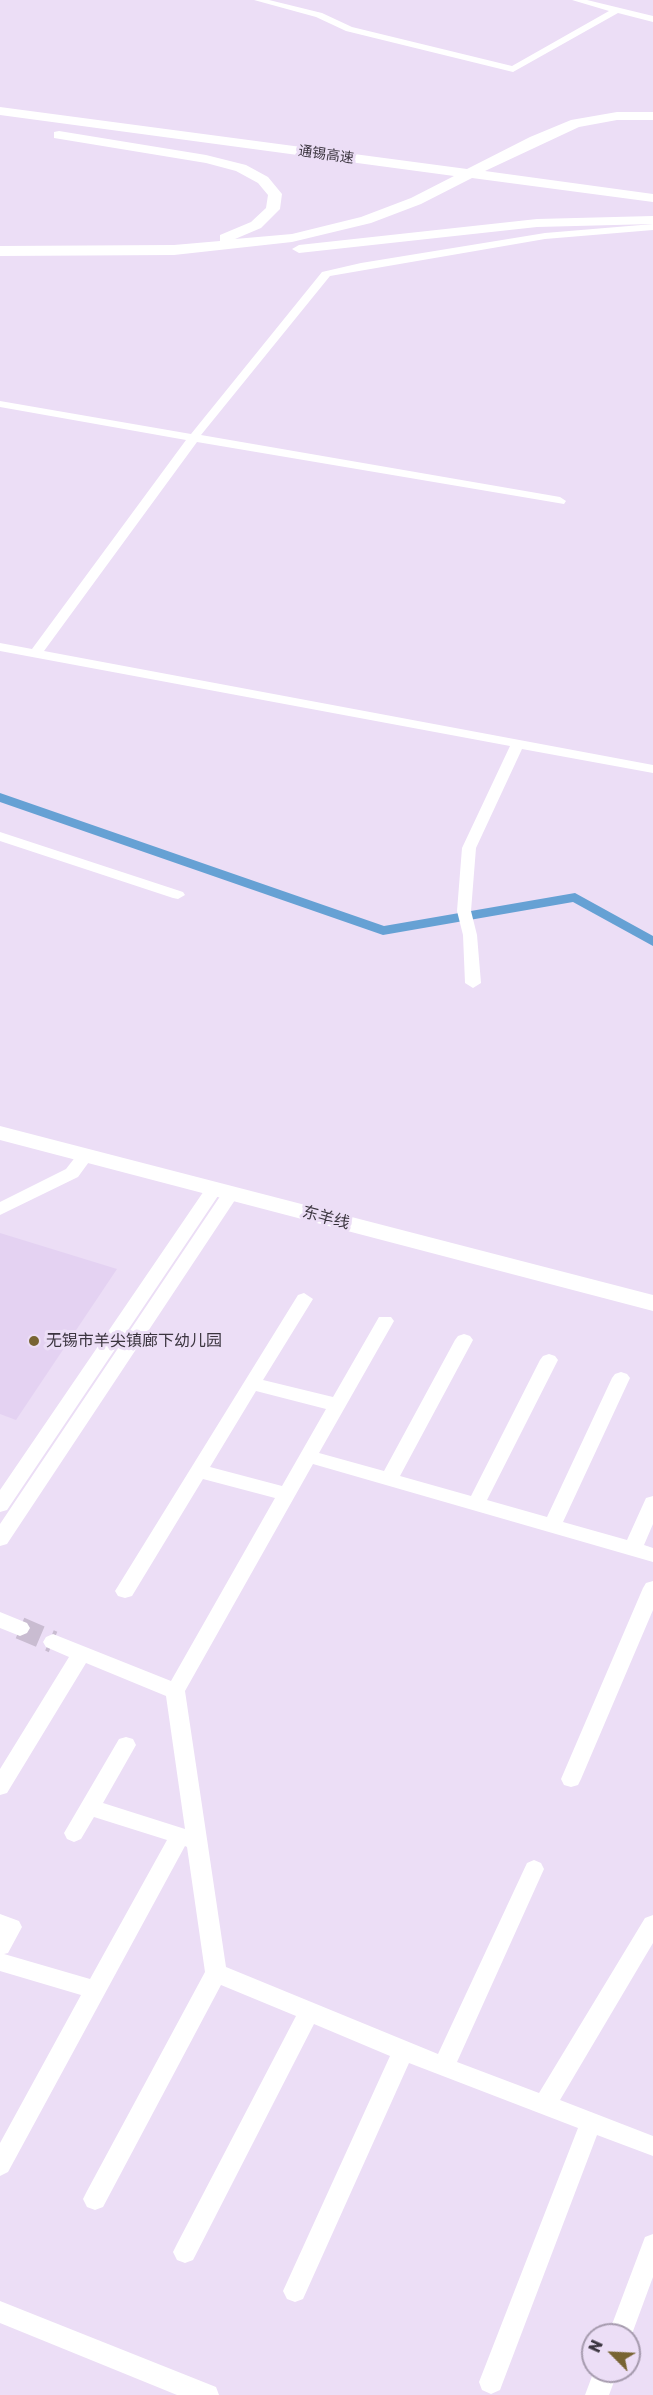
<!DOCTYPE html>
<meta charset="utf-8">
<style>
body{margin:0}
#map{position:relative;width:653px;height:2395px;overflow:hidden;background:#ecdef6;font-family:Rubik,sans-serif}
canvas{display:block}
.north{position:absolute;left:581px;top:2323px;width:60px;height:60px;box-sizing:border-box;background:#ecdef6;border:2px solid #a59aad;border-radius:50%;rotate:294deg;font-size:16px;font-weight:700;line-height:24px;text-align:center;color:#3b353f}
.north::after{content:'';display:block;margin:auto;width:21px;height:27px;background:#786433;clip-path:polygon(50% 0,100% 100%,50% 72%,0 100%)}
</style>
<div id="map">
<canvas width="653" height="2395"></canvas>
<div class="north">N</div>
</div>
<script>
const ctx = document.querySelector('canvas').getContext('2d');
ctx.lineJoin = 'round';
function paint(path, color) {
  ctx.fillStyle = color;
  ctx.fill(path, 'evenodd');
}
function shape(rows) {
  const path = new Path2D();
  for (const r of rows) {
    path.moveTo(r[0], r[1]);
    for (let i = 2; i < r.length; i += 2) path.lineTo(r[i], r[i + 1]);
  }
  return path;
}
function trace(path, color, width, dash) {
  ctx.strokeStyle = color;
  ctx.lineWidth = width;
  ctx.lineCap = dash ? 'butt' : 'round';
  ctx.setLineDash(dash || []);
  ctx.stroke(path);
}
function label(font, color, halo, rows, align = 'center') {
  ctx.font = font + ' Rubik,"Noto Sans SC",sans-serif';
  ctx.lineWidth = 6;
  ctx.setLineDash([]);
  ctx.textBaseline = 'middle';
  ctx.strokeStyle = halo;
  ctx.fillStyle = color;
  for (const [text, x, y, turn = 0] of rows) {
    ctx.save();
    ctx.translate(x, y);
    ctx.rotate((+turn || 0) * Math.PI / 180);
    ctx.textAlign = isNaN(turn) ? turn : align;
    if (halo) ctx.strokeText(text, 0, 0);
    ctx.fillText(text, 0, 0);
    ctx.restore();
  }
}
paint(shape([
 [0,1233,117,1269,16,1420,0,1414]
]), '#e4d2f2');
paint(shape([
 [0,793,384,926,575,893,653,936,653,946,573,902,383,935,0,802,0,793]
]), '#66a1d4');
trace(shape([
 [20,1628,53,1642]
]), '#c9bcd1', 22, [22, 10]);
paint(shape([
 [254,0,269,0,322,13,352,27,512,66,609,11,572,0,587,0,653,16,653,22,618,13,513,72,346,31,316,17,254,0],
 [653,224,653,230,545,239,330,276,201,435,560,497,566,501,564,504,197,442,44,651,653,765,653,773,522,749,476,848,471,911,477,935,481,983,473,988,465,983,463,935,457,911,462,848,510,746,0,651,0,643,32,649,186,440,0,407,0,401,191,434,322,272,361,263,545,233,653,224],
 [0,832,183,892,185,895,178,899,173,898,0,841,0,832],
 [86,1150,94,1155,78,1177,0,1215,0,1202,66,1169,80,1151,86,1150],
 [214,1184,222,1189,220,1193,7,1510,0,1512,0,1490,208,1185,214,1184],
 [231,1187,239,1193,237,1197,7,1544,0,1546,0,1524,225,1189,231,1187],
 [304,1293,313,1299,263,1380,333,1397,379,1317,391,1317,394,1321,319,1453,384,1471,455,1340,458,1336,464,1334,470,1336,473,1340,400,1476,471,1496,540,1360,543,1356,549,1354,555,1356,558,1360,487,1500,547,1517,612,1378,615,1374,621,1372,627,1374,630,1378,563,1522,627,1540,646,1498,653,1496,653,1524,644,1545,653,1548,653,1562,313,1464,185,1691,226,1967,438,2054,527,1863,534,1860,541,1863,544,1869,457,2062,539,2093,645,1918,653,1915,653,1943,560,2100,653,2136,653,2156,597,2135,503,2382,500,2390,491,2394,482,2390,479,2382,578,2128,409,2063,303,2299,295,2302,287,2299,283,2291,390,2056,314,2024,193,2260,185,2263,177,2260,173,2252,177,2244,296,2016,221,1985,103,2207,95,2210,87,2207,83,2199,87,2191,205,1972,187,1847,185,1846,8,2172,0,2176,0,2143,81,1995,0,1971,0,1914,19,1921,22,1927,8,1953,4,1954,90,1979,167,1840,94,1817,81,1839,74,1842,67,1839,64,1833,119,1739,126,1737,133,1739,136,1745,103,1803,185,1829,166,1696,86,1663,7,1793,0,1795,0,1769,69,1657,46,1647,43,1642,46,1637,53,1634,171,1681,275,1498,203,1479,132,1596,125,1598,118,1596,115,1591,298,1295,304,1293],
 [256,1391,326,1409,282,1486,210,1467,256,1391],
 [653,1581,653,1610,581,1779,578,1785,571,1787,564,1785,561,1779,643,1588,646,1583,653,1581],
 [0,1612,27,1623,30,1628,27,1633,20,1636,0,1628,0,1612],
 [653,2234,653,2277,629,2342,629,2335,608,2335,645,2237,653,2234],
 [0,2301,216,2387,219,2395,177,2395,0,2323,0,2301],
 [594,2371,618,2371,609,2395,585,2395,594,2371]
]), '#fff');
paint(shape([
 [0,1126,653,1295,653,1311,0,1140,0,1126]
]), '#fff');
paint(shape([
 [0,107,467,169,530,137,571,120,617,112,653,112,653,120,617,120,579,127,485,171,653,194,653,202,472,178,421,204,371,223,292,242,174,255,0,256,0,246,174,245,220,241,220,235,251,222,266,208,268,195,258,183,236,171,206,163,54,138,54,132,59,131,206,155,246,165,268,177,282,194,280,209,261,228,235,239,292,234,361,217,411,198,454,176,0,115,0,107],
 [653,216,653,224,537,227,299,253,292,249,299,245,537,219,653,216]
]), '#fff');
for (const [x, y, r, color] of [
 [34,1341,6,"#786433"]
]) {
  const dot = new Path2D();
  dot.arc(x, y, r, 0, 2 * Math.PI);
  ctx.fillStyle = color;
  ctx.fill(dot);
  trace(dot, '#ecdef6', 2);
}
label('14px', '#3b353f', '#ecdef6', [
 ["通锡高速",326,155,8]
]);
label('16px', '#3b353f', '#ecdef6', [
 ["东羊线",326,1218,15]
]);
label('16px', '#3b353f', '#ecdef6', [
 ["无锡市羊尖镇廊下幼儿园",46,1341]
], 'left');
</script>
